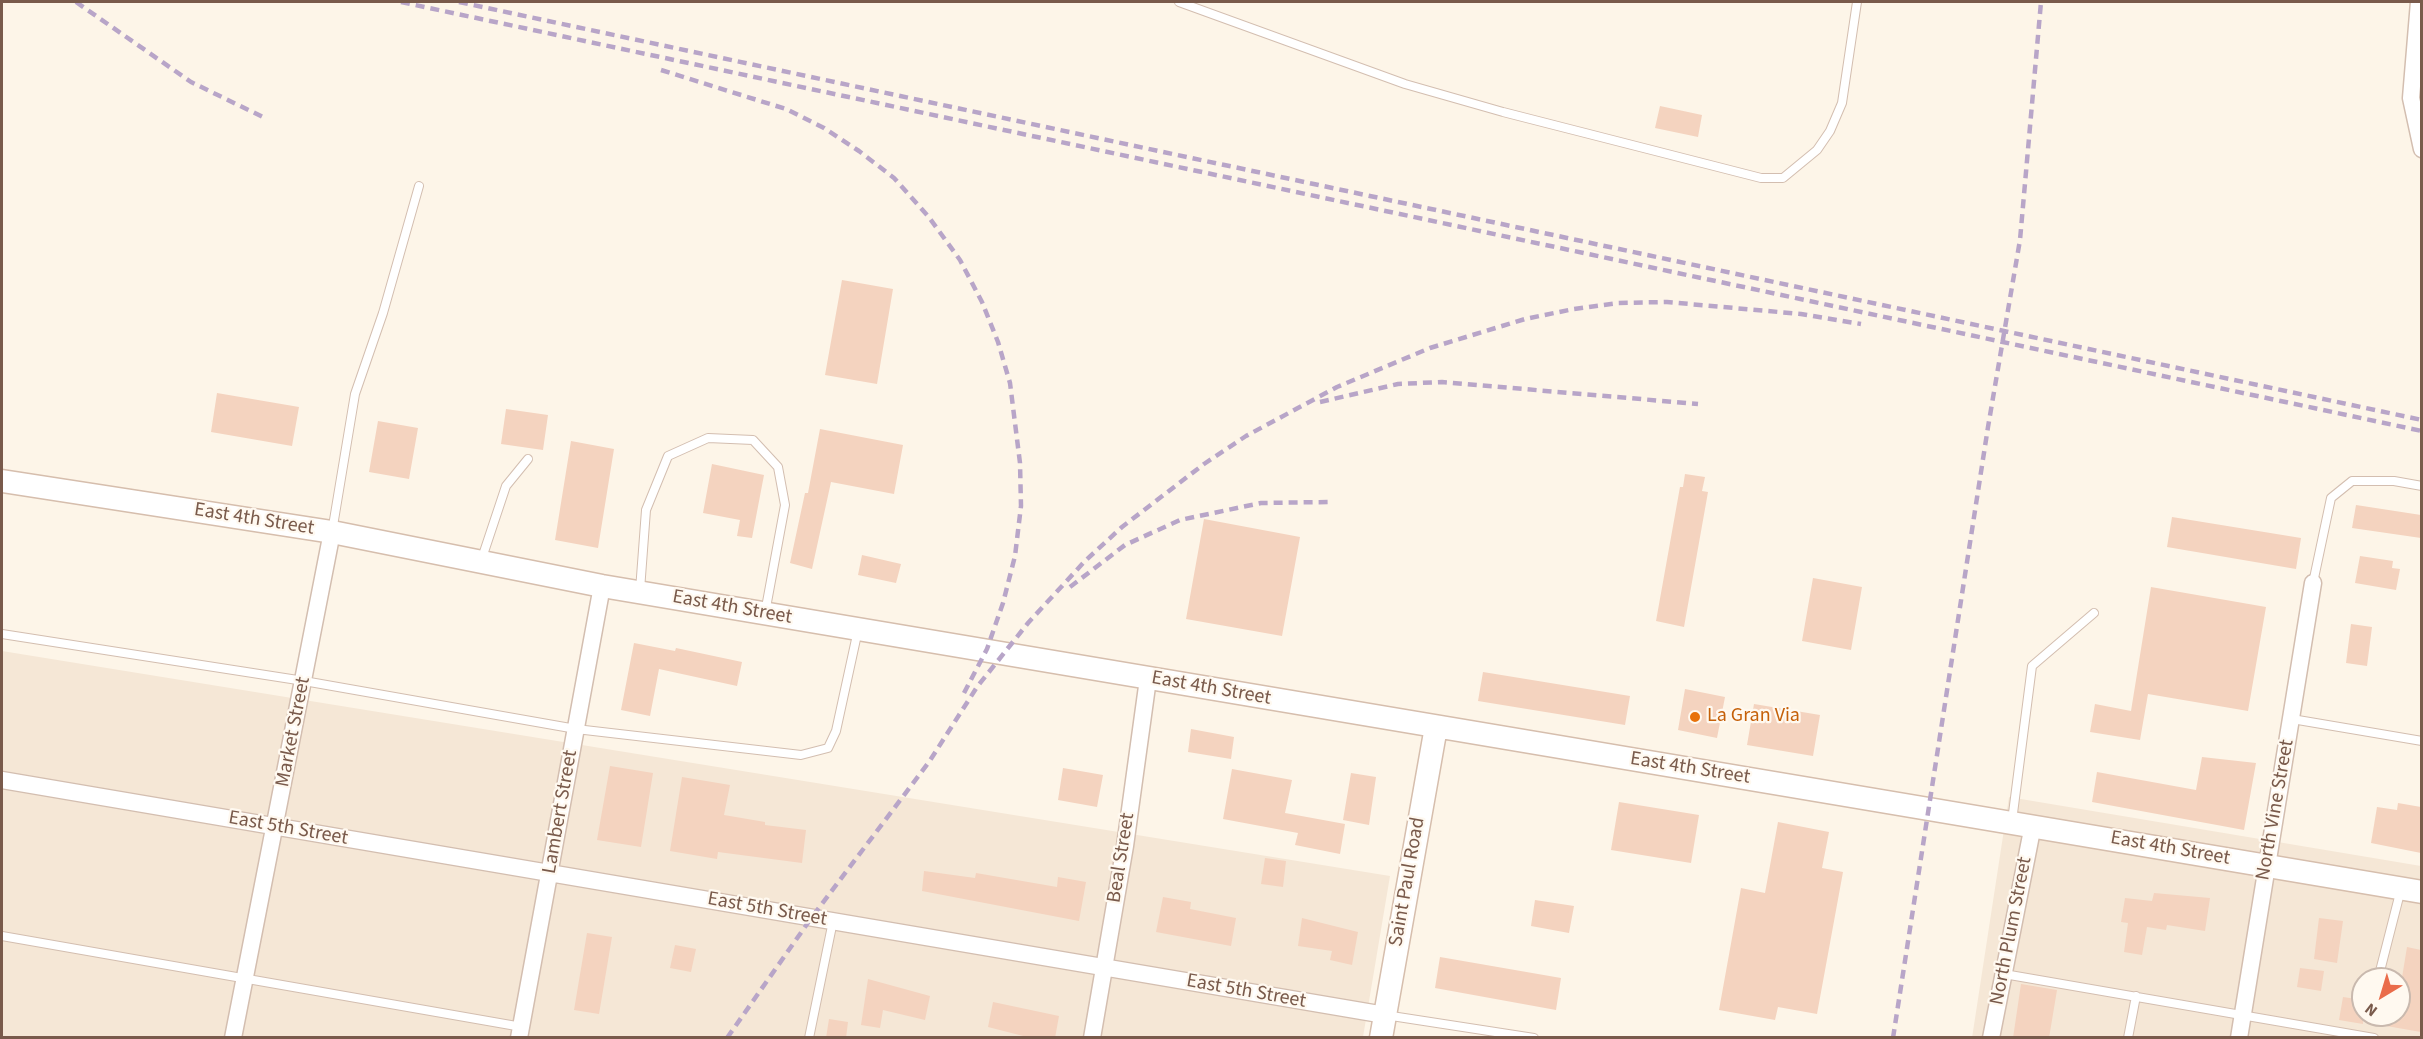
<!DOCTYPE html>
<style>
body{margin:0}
#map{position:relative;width:2423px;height:1039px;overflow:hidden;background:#fdf5e8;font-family:"Source Sans 3",sans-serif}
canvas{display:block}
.frame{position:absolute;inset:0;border:3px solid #795a4b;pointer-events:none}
.north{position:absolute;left:2351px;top:967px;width:60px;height:60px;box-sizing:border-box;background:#fff9f0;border:2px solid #c9b9ae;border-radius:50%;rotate:218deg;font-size:16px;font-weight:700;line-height:24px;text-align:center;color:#795a4b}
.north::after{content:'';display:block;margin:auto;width:21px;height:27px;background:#ea6c4a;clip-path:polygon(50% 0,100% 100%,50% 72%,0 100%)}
</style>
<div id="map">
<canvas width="2423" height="1039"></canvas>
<div class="frame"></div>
<div class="north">N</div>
</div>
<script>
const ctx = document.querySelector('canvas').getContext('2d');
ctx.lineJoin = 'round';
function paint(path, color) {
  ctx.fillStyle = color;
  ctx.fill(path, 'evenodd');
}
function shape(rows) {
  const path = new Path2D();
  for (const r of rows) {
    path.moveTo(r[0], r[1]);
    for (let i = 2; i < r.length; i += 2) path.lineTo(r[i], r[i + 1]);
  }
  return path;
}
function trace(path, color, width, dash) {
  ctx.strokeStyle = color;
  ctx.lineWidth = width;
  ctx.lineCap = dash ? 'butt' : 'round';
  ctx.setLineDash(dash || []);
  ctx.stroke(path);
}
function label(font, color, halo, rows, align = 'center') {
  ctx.font = font + ' "Source Sans 3",sans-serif';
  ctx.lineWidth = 4.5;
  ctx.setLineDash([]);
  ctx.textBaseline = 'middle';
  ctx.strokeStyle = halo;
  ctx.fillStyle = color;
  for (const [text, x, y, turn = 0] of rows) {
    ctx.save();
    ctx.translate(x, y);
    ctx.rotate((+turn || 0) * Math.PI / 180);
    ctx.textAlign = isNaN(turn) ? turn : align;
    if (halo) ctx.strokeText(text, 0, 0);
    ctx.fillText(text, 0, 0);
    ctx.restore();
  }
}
paint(shape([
 [2,651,1390,876,1363,1037,2,1037],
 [2009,797,2421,866,2421,1037,1972,1038],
 [2363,979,2399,979,2399,1015,2363,1015]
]), '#f5e7d6');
paint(shape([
 [1660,106,1702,115,1698,137,1655,128],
 [842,280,893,289,877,384,825,375],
 [217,393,299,407,292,446,211,432],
 [506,409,548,415,543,450,501,444],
 [378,421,418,428,409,479,369,472],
 [820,429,903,445,894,494,831,482,812,569,790,563,805,493,808,493],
 [571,441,614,449,598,548,555,540],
 [712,464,764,475,752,538,737,536,740,520,703,513],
 [1685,474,1705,477,1702,491,1708,492,1684,627,1656,621,1680,487,1683,487],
 [2356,505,2421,515,2421,538,2352,528],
 [2172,517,2301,538,2296,569,2167,547],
 [1204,519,1300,537,1282,636,1186,619],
 [862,555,901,564,896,583,858,575],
 [2360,556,2393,561,2392,568,2400,569,2396,590,2355,583],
 [1813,578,1862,587,1851,650,1802,641],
 [2151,587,2266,607,2248,711,2148,694,2140,740,2090,732,2095,704,2131,711],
 [2351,624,2372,627,2367,666,2346,663],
 [634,643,675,651,676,648,742,662,737,686,659,669,650,716,621,710],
 [1483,672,1630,696,1625,725,1478,701],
 [1685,689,1725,697,1717,738,1678,730],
 [1754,704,1820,715,1813,756,1747,745],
 [1191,729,1234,737,1231,759,1188,752],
 [2202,757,2256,763,2244,830,2092,802,2097,772,2196,790],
 [610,766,653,773,641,847,597,840],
 [1063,768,1103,775,1097,807,1058,800],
 [1232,769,1292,780,1285,813,1345,824,1340,854,1295,845,1298,833,1223,819],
 [1351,773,1376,777,1369,825,1343,820],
 [682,777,730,785,724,815,765,822,765,825,806,830,802,863,718,852,717,859,670,851],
 [1619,802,1699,815,1691,863,1611,850],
 [2398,803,2421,807,2421,853,2371,843,2377,807,2397,810],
 [1778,822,1829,832,1822,868,1843,872,1817,1014,1778,1007,1775,1020,1719,1010,1741,888,1765,893],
 [1265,858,1286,861,1283,887,1261,884],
 [924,871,975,878,976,873,1057,887,1058,877,1086,882,1079,921,922,891],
 [2154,893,2210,898,2205,931,2167,925,2166,930,2147,927,2142,955,2124,952,2128,923,2121,922,2125,898,2152,901],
 [1163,897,1191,902,1190,909,1236,918,1231,946,1156,932],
 [1535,900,1574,906,1569,933,1531,926],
 [1302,918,1358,932,1352,965,1330,960,1332,951,1298,946],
 [2319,918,2343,921,2337,963,2314,959],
 [587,933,612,937,599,1014,574,1010],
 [675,945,696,949,691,972,670,968],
 [2407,947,2421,950,2421,1032,2369,1023,2369,1015,2399,1015,2399,996],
 [1440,957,1561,978,1556,1010,1435,988],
 [2300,968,2324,971,2321,991,2297,987],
 [868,979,930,996,925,1020,883,1010,880,1028,861,1025],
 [2021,984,2057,990,2049,1038,2013,1038],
 [2343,997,2363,1000,2363,1024,2339,1020],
 [993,1002,1059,1016,1055,1038,1031,1038,988,1027],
 [829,1019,848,1022,846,1038,826,1038]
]), '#f4d3bf');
const service = shape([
 [1179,2,1405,84,1503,112,1761,178,1783,178,1817,150,1830,131,1842,103,1857,2],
 [332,532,355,394,383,313,419,186],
 [481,561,506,486,528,459],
 [2313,583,2331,498,2352,481,2394,481,2422,486],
 [640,590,646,510,668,456,708,438,753,440,778,467,785,505,765,613],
 [2,634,304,681,576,729,801,755,828,748,836,731,858,630],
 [2292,719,2422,741],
 [2012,821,2032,666,2094,613],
 [2,936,522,1027],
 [2004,974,2374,1038],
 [2379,975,2401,889],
 [1385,1015,1534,1038],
 [809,1038,833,921],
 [2128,1038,2136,996]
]);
const minor = shape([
 [2419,2,2411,98,2422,149],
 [2,780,1385,1015],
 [233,1038,332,532],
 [519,1038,602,586],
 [1092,1038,1125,846,1148,679],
 [1991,1038,2033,825],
 [2239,1038,2313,583]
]);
const secondary = shape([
 [2,481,332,532,602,586,2422,892],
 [1381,1038,1436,727]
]);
trace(service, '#d3beb0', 10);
trace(minor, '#d3beb0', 19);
trace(secondary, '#d6bead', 25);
trace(service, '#fff', 8);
trace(minor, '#fff', 16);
trace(secondary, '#fff', 22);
trace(shape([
 [76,2,191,82,267,119],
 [401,2,2422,431],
 [459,2,2422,420],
 [661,70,786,109,824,128,859,151,894,178,928,216,960,260,982,302,998,342,1010,383,1020,463,1021,506,1015,556,1003,603,987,649,964,693],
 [1320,402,1398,384,1442,382,1698,404],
 [1070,587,1125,545,1180,520,1261,503,1328,502],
 [727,1038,812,917,929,762,977,687,1028,623,1085,561,1122,527,1204,464,1246,436,1337,387,1430,348,1525,319,1574,309,1618,303,1667,302,1801,314,1861,324],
 [1893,1038,1988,427,2020,240,2041,2]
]), '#b8a5c8', 4.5, [9, 6]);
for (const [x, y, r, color] of [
 [1695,717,6,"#e8710a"]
]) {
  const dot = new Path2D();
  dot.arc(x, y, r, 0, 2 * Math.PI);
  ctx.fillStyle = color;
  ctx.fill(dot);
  trace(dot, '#fff9f0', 2);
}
label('20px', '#795a4b', '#fff9f0', [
 ["East 4th Street",254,520,9],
 ["East 4th Street",732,608,10],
 ["East 4th Street",1211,689,10],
 ["Market Street",294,732,-79],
 ["East 4th Street",1690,769,9],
 ["North Vine Street",2276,810,-80],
 ["Lambert Street",561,812,-80],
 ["East 5th Street",288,829,10],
 ["East 4th Street",2170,849,10],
 ["Beal Street",1122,858,-81],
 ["Saint Paul Road",1408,882,-80],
 ["East 5th Street",767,910,10],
 ["North Plum Street",2012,931,-79],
 ["East 5th Street",1246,992,10]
]);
label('20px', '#c56008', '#fff9f0', [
 ["La Gran Via",1707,717]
], 'left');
</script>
